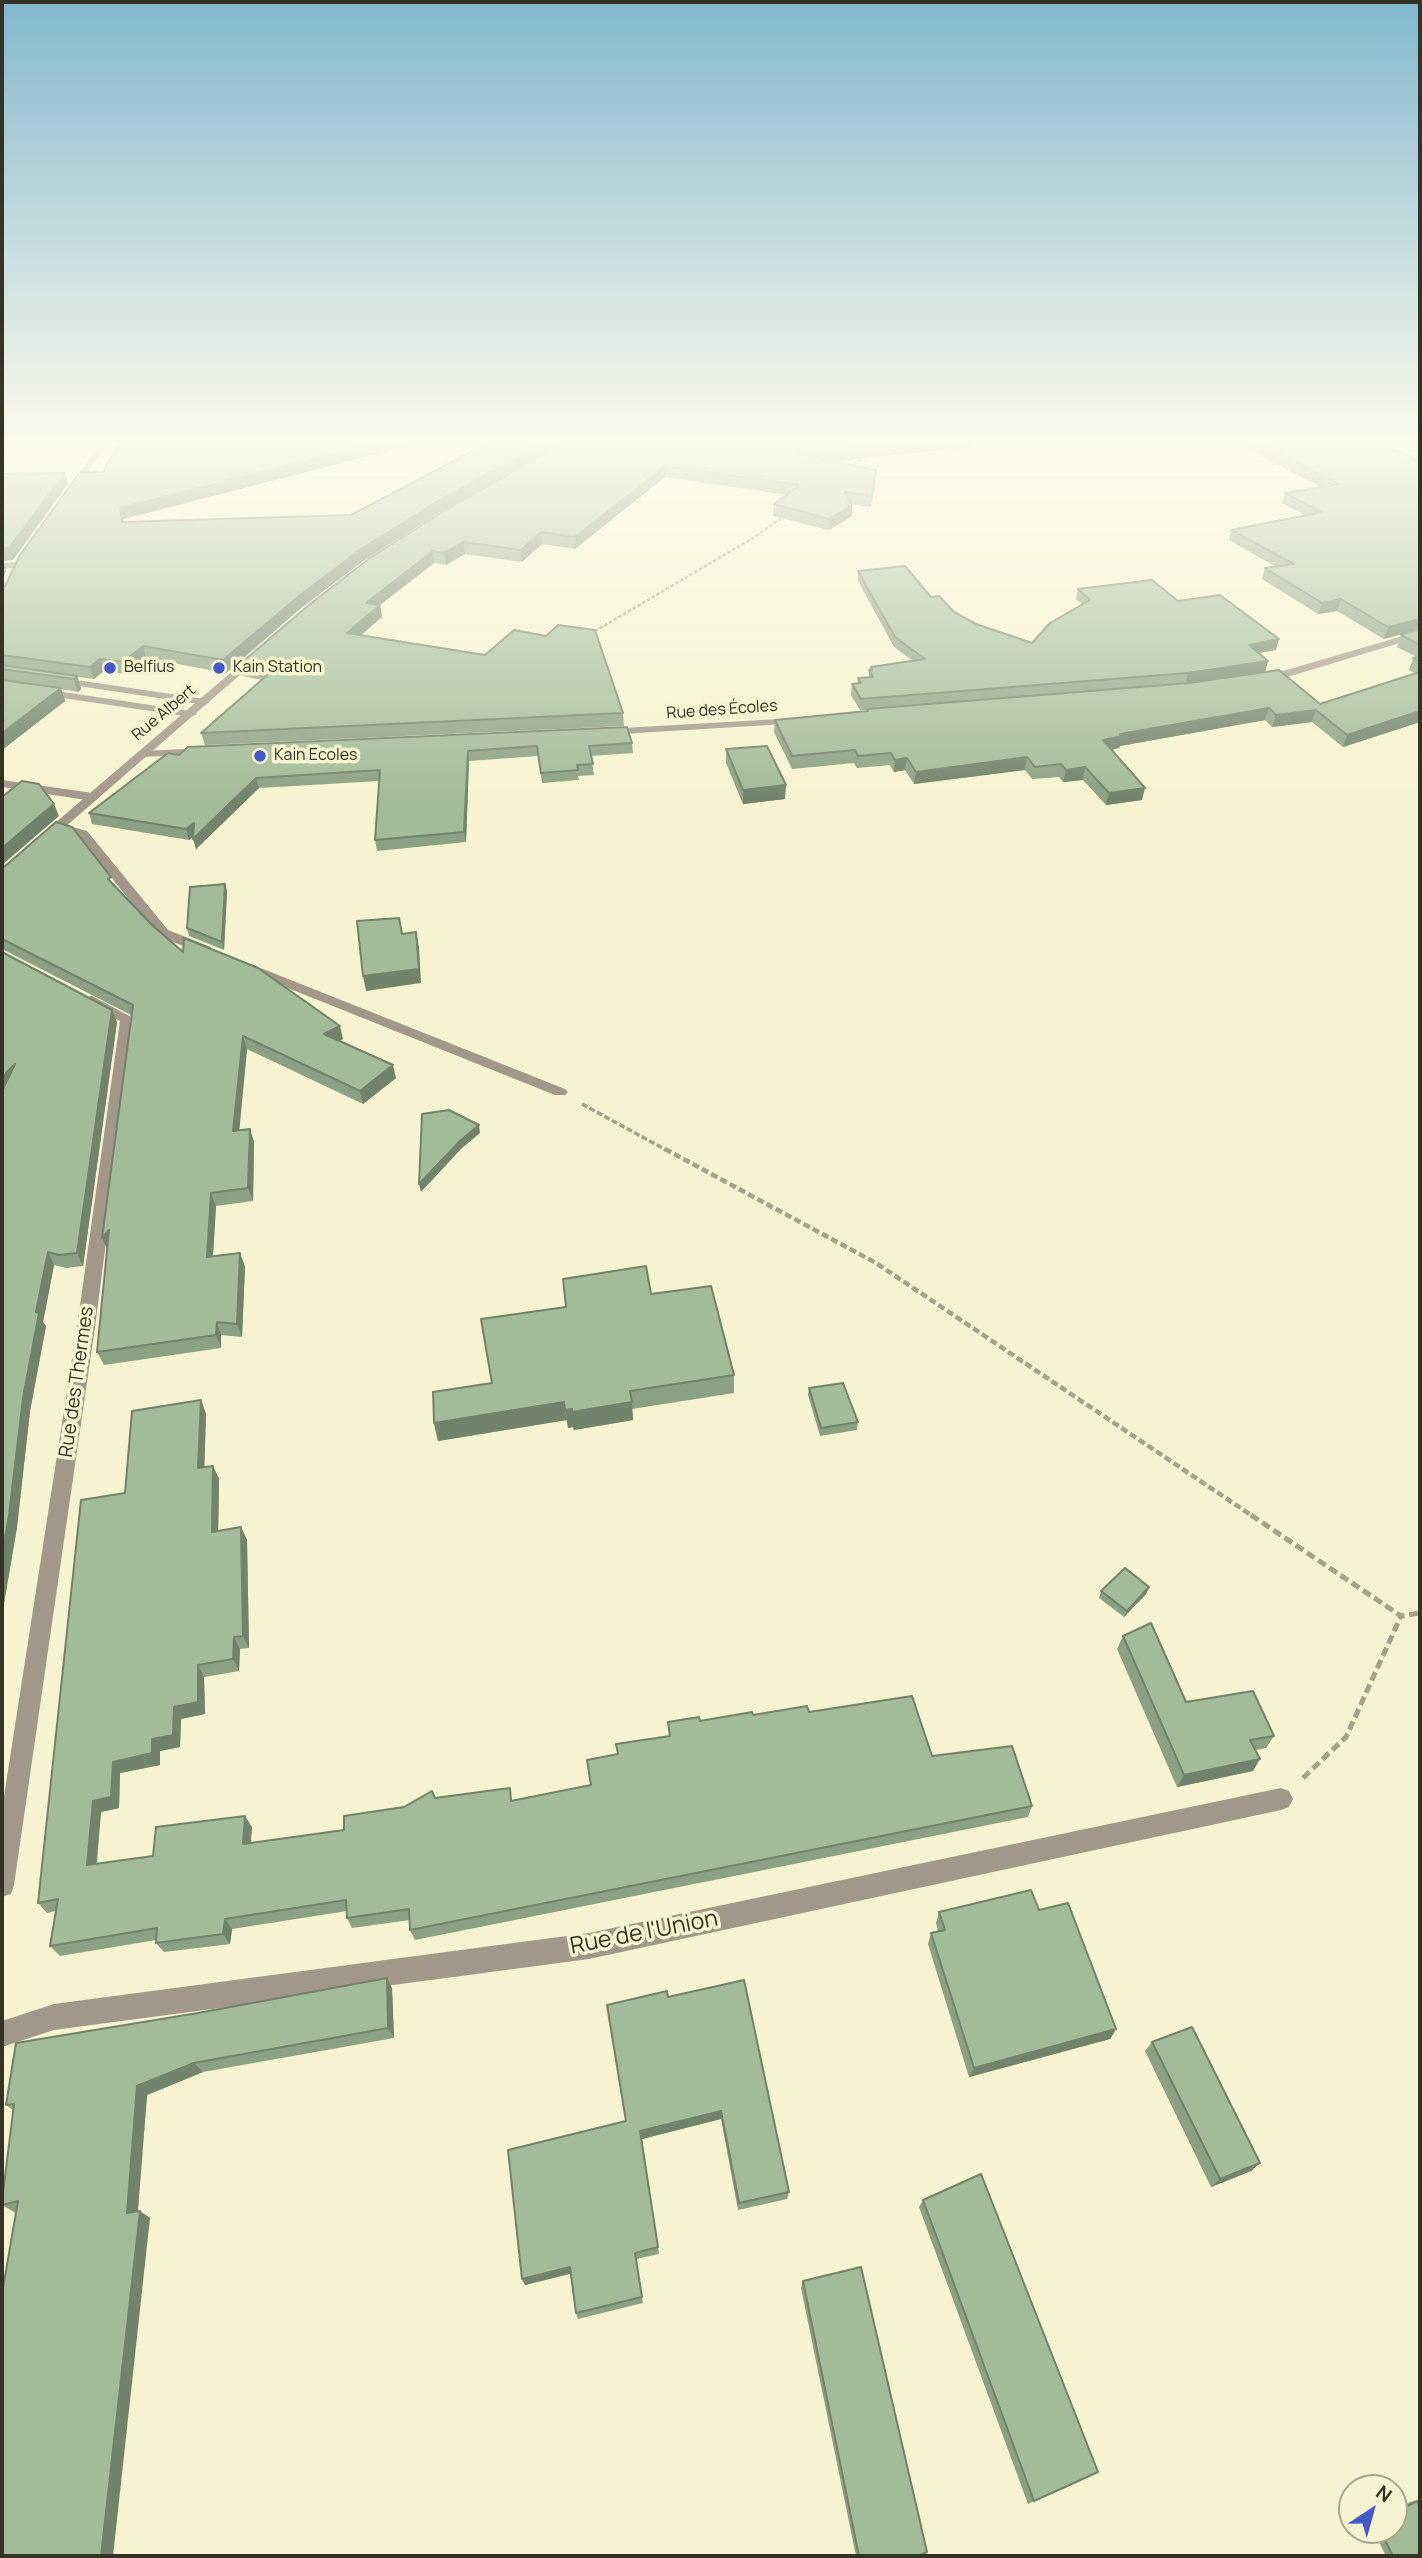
<!DOCTYPE html>
<meta charset="utf-8">
<style>
body{margin:0}
#map{position:relative;width:1422px;height:2558px;overflow:hidden;background:#f6f4d0;font-family:Manrope,sans-serif}
canvas{display:block}
.frame{position:absolute;inset:0;border:4px solid #343325;pointer-events:none}
.north{position:absolute;left:1338px;top:2474px;width:70px;height:70px;box-sizing:border-box;background:#f6f4d0;border:2px solid #a8a78c;border-radius:50%;rotate:36deg;font-size:19px;font-weight:700;line-height:28px;text-align:center;color:#343325}
.north::after{content:'';display:block;margin:auto;width:24px;height:32px;background:#4457cb;clip-path:polygon(50% 0,100% 100%,50% 72%,0 100%)}
</style>
<div id="map">
<canvas width="1422" height="2558"></canvas>
<div class="frame"></div>
<div class="north">N</div>
</div>
<script>
const ctx = document.querySelector('canvas').getContext('2d');
ctx.lineJoin = 'round';
function shape(rows) {
  const path = new Path2D();
  for (const r of rows) {
    path.moveTo(r[0], r[1]);
    for (let i = 2; i < r.length; i += 2) path.lineTo(r[i], r[i + 1]);
  }
  return path;
}
function trace(path, color, width, dash) {
  ctx.strokeStyle = color;
  ctx.lineWidth = width;
  ctx.lineCap = dash ? 'butt' : 'round';
  ctx.setLineDash(dash || []);
  ctx.stroke(path);
}
function paint(path, color) {
  ctx.fillStyle = color;
  ctx.fill(path, 'evenodd');
}
function label(font, color, halo, rows, align = 'center') {
  ctx.font = font + ' Manrope,sans-serif';
  ctx.lineWidth = 7;
  ctx.setLineDash([]);
  ctx.textBaseline = 'middle';
  ctx.strokeStyle = halo;
  ctx.fillStyle = color;
  for (const [text, x, y, turn = 0] of rows) {
    ctx.save();
    ctx.translate(x, y);
    ctx.rotate((+turn || 0) * Math.PI / 180);
    ctx.textAlign = isNaN(turn) ? turn : align;
    if (halo) ctx.strokeText(text, 0, 0);
    ctx.fillText(text, 0, 0);
    ctx.restore();
  }
}
trace(shape([
 [849,468,864,456],
 [590,634,753,538,786,515]
]), '#a4a287', 2.5, [3.5, 2]);
trace(shape([
 [582,1104,668,1151]
]), '#a4a287', 3.5, [6, 2.5]);
trace(shape([
 [665,1149,876,1263,1254,1517]
]), '#a4a287', 4.5, [7, 3.5]);
trace(shape([
 [1251,1515,1401,1616,1420,1613],
 [1303,1778,1346,1737,1401,1616]
]), '#a4a287', 5, [9, 4.5]);
paint(shape([
 [17,562,22,565,20,567,2,569,2,563,17,562]
]), '#a39789');
paint(shape([
 [99,445,107,445,73,492,67,492,99,445],
 [1420,631,1420,637,1287,677,1264,681,1259,678,1420,631],
 [56,677,205,699,210,702,205,705,52,682,51,680,56,677],
 [2,683,191,711,197,714,191,717,2,689,2,683],
 [797,718,803,721,801,723,605,735,599,732,605,729,797,718],
 [206,748,212,751,210,753,143,757,137,754,143,751,206,748],
 [2,780,93,793,99,797,93,801,2,787,2,780],
 [58,823,87,831,168,930,211,947,211,953,201,953,158,936,79,837,54,830,52,827,58,823],
 [248,963,565,1089,568,1092,565,1095,555,1095,243,970,243,964,248,963],
 [92,996,135,1019,95,1327,14,1885,11,1894,2,1897,2,1809,77,1327,120,1021,87,1003,87,997,92,996],
 [1281,1788,1289,1791,1293,1799,1289,1807,1281,1810,589,1959,54,2030,2,2047,2,2021,54,2004,589,1933,1281,1788]
]), '#a39789');
paint(shape([
 [256,651,265,653,49,841,41,841,41,835,256,651]
]), '#a39789');
paint(shape([
 [118,445,411,445,123,519,123,522,351,515,484,445,975,445,974,447,833,461,876,470,871,507,852,504,852,516,829,530,773,516,774,504,787,495,665,477,575,549,542,544,522,562,465,554,446,565,434,563,380,605,382,617,361,635,623,713,624,726,205,745,201,733,262,680,243,676,240,664,528,464,440,512,363,561,301,608,226,673,146,658,127,674,104,671,94,679,78,677,81,689,78,692,61,689,65,701,2,750,2,589,5,586,103,472],
 [1239,445,1385,445,1417,460,1416,462,1420,464,1420,722,1343,747,1312,722,1272,727,1265,720,1120,746,1119,748,1112,750,1142,800,1106,805,1083,780,1063,782,1059,777,1032,779,1025,770,914,784,905,770,894,772,890,765,857,768,854,763,792,769,774,732,775,720,867,711,867,710,860,710,851,695,852,684,858,684,858,678,869,677,869,670,871,670,871,667,913,661,894,647,858,581,858,571,931,597,954,612,976,624,1032,643,1082,604,1076,599,1078,589,1178,601,1276,650,1258,653,1268,661,1265,672,1320,704,1415,673,1409,670,1413,658,1417,657,1397,647,1401,635,1416,630,1384,639,1337,611,1318,614,1262,579,1265,568,1276,567,1229,540,1231,530,1305,515,1282,503,1285,493,1321,487],
 [632,743,633,753,591,756,594,775,578,776,579,780,542,783,538,756,469,761,466,842,377,851,375,840,379,781,259,788,196,849,193,837,189,840,92,824,89,813,179,755],
 [726,749,785,799,743,804,726,763],
 [2,867,113,884,152,925,183,952,343,1039,339,1041,396,1078,363,1104,247,1049,239,1130,250,1129,254,1142,253,1201,216,1206,213,1256,245,1266,242,1337,221,1335,221,1348,104,1365,97,1352,131,1015,2,949],
 [225,884,227,891,224,950,189,936,187,928],
 [2,952,117,1022,83,1266,66,1268,54,1265,43,1322,46,1326,30,1411,17,1527,2,1615],
 [651,1294,734,1375,734,1393,632,1409,633,1420,574,1430,573,1427,568,1428,567,1420,438,1441,434,1423],
 [809,1388,858,1422,857,1430,820,1436,808,1395],
 [201,1400,206,1414,204,1467,213,1466,219,1479,218,1531,241,1527,247,1540,249,1648,240,1649,239,1671,204,1677,205,1714,181,1719,180,1747,160,1751,160,1765,120,1773,119,1808,101,1812,97,1864,153,1856,252,1827,250,1843,344,1830,404,1807,435,1798,513,1800,591,1785,617,1754,669,1736,668,1722,700,1721,753,1715,809,1712,932,1756,1032,1806,1028,1817,415,1940,410,1930,410,1920,352,1928,347,1918,347,1911,232,1929,230,1944,164,1952,156,1943,156,1940,60,1956,50,1946,56,1911,47,1913,38,1903,125,1493],
 [1149,1587,1146,1594,1124,1617,1099,1598,1101,1591],
 [1123,1636,1186,1702,1274,1736,1266,1748,1256,1750,1253,1771,1177,1787,1117,1649],
 [1039,1910,1116,2029,1110,2039,969,2077,928,1944,931,1933,938,1931,936,1923,939,1912],
 [392,1988,394,2038,203,2072,147,2095,138,2211,150,2218,14,2212,2,2205,13,2110,6,2105],
 [668,1997,789,2192,787,2199,738,2210,721,2119,642,2139,659,2254,636,2259,643,2303,578,2319,576,2313,570,2274,525,2285,522,2279,626,2121],
 [1152,2042,1260,2163,1251,2171,1211,2187,1145,2051],
 [923,2200,1034,2501,1028,2504,919,2207],
 [803,2281,919,2556,856,2556,801,2288],
 [1417,2501,1420,2556,1386,2556,1373,2530,1394,2530,1394,2511,1410,2502]
]), '#8ba183');
paint(shape([
 [369,445,411,445,123,519,125,533,120,508],
 [542,445,562,445,440,512,363,561,301,608,226,673,223,660,299,596,361,549,438,501],
 [890,445,975,445,974,447,796,465,797,454],
 [665,466,665,477,575,549,575,537],
 [876,470,875,481,871,507,872,496],
 [65,473,68,484,13,560,3,561,6,571,2,582,2,549],
 [852,505,852,516,829,530,829,519],
 [541,532,542,544,522,562,521,550],
 [464,542,465,554,446,565,444,553],
 [433,551,434,563,380,605,382,617,349,645,347,633,366,603],
 [1341,599,1337,611,1318,614,1322,603],
 [1420,619,1420,629,1384,639,1388,627],
 [1279,639,1276,650,1246,655,1249,645],
 [143,646,146,658,127,674,123,662],
 [100,659,104,671,94,679,90,667],
 [1268,661,1265,672,1186,683,1188,673],
 [77,676,81,689,78,692,74,679],
 [61,688,65,701,2,750,2,733],
 [1269,708,1265,720,1120,746,1119,748,1100,752,1103,740,1120,734],
 [1316,710,1312,722,1272,727,1276,715],
 [1420,711,1420,722,1343,747,1347,735],
 [468,751,469,761,466,842,464,832],
 [1027,757,1025,770,914,784,916,772],
 [907,758,905,770,894,772,895,760],
 [1085,767,1083,780,1063,782,1066,770],
 [256,778,259,788,196,849,193,839],
 [786,785,785,799,743,804,743,790],
 [1145,788,1142,800,1106,805,1109,793],
 [54,804,59,816,2,865,2,848],
 [194,823,197,834,189,840,186,829],
 [225,884,227,891,224,950,222,942],
 [416,932,419,947,421,983,366,991,363,976],
 [112,1010,117,1022,83,1266,77,1253],
 [340,1026,343,1039,327,1047,324,1034],
 [243,1036,247,1049,238,1144,233,1131],
 [15,1064,2,1096,2,1077],
 [393,1065,396,1078,363,1104,360,1091],
 [479,1125,480,1133,461,1149,421,1192,419,1184,460,1141],
 [250,1129,254,1142,253,1201,248,1188],
 [211,1193,216,1206,212,1270,207,1257],
 [109,1230,108,1251,102,1238],
 [48,1252,54,1265,43,1322,46,1326,30,1411,17,1527,2,1615,2,1555,23,1398,36,1312],
 [240,1253,245,1266,242,1337,237,1324],
 [217,1322,221,1335,221,1348,216,1335],
 [201,1400,206,1414,204,1481,198,1468],
 [564,1402,567,1420,438,1441,434,1423],
 [632,1402,633,1420,574,1430,573,1427,568,1428,565,1410],
 [213,1466,219,1479,218,1545,212,1532],
 [241,1527,247,1540,249,1648,243,1636],
 [1149,1587,1146,1594,1124,1617,1127,1611],
 [234,1637,240,1649,239,1671,233,1659],
 [198,1665,204,1677,205,1714,181,1719,180,1747,160,1751,160,1765,120,1773,119,1808,101,1812,95,1875,87,1865,93,1801,113,1762,152,1739,174,1707],
 [1260,1759,1253,1771,1177,1787,1184,1775],
 [245,1816,252,1827,250,1855,243,1844],
 [225,1919,232,1929,230,1944,223,1934],
 [387,1978,392,1988,394,2038,388,2028],
 [1116,2029,1110,2039,969,2077,974,2068],
 [194,2063,203,2072,147,2095,137,2220,127,2213,137,2086],
 [721,2111,721,2119,642,2139,640,2131],
 [1260,2163,1251,2171,1211,2187,1220,2179],
 [140,2211,150,2218,113,2556,101,2556],
 [570,2267,572,2273,525,2285,522,2279]
]), '#71836a');
const building = shape([
 [118,445,369,445,120,508,122,522,351,515,484,445,542,445,438,501,361,549,299,596,223,660,143,646,123,662,100,659,90,667,2,655,2,589,5,586,20,555,80,472,103,472,118,445],
 [561,445,890,445,797,454,876,470,872,496,845,492,852,505,829,519,774,504,800,485,665,466,575,537,541,532,521,550,464,542,444,553,433,551,366,603,380,605,347,633,485,655,514,630,546,636,558,625,595,630,623,713,201,733,273,670,240,664,310,604,370,558,447,509,561,445],
 [1261,445,1385,445,1417,460,1413,460,1420,464,1420,619,1388,627,1341,599,1322,603,1265,568,1294,564,1231,530,1322,512,1285,493,1339,484,1261,445],
 [65,473,9,548,2,549,2,474,65,473],
 [905,566,931,597,939,596,954,612,976,624,1032,643,1050,623,1090,600,1078,589,1152,580,1178,601,1220,595,1279,639,1249,645,1268,661,1188,673,861,699,852,684,861,683,858,678,873,677,869,670,872,670,871,667,925,659,895,637,858,571,905,566],
 [1420,629,1420,645,1401,635,1420,629],
 [1420,656,1420,662,1413,658,1420,656],
 [2,665,77,676,74,679,2,669,2,665],
 [1279,670,1320,704,1420,672,1420,711,1347,735,1316,710,1276,715,1269,708,1120,734,1122,736,1103,740,1145,788,1109,793,1085,767,1066,770,1061,764,1035,767,1027,757,916,772,907,758,895,760,891,753,858,756,855,750,792,756,775,720,868,711,867,709,1189,683,1279,670],
 [2,680,61,688,2,733,2,680],
 [627,727,632,743,589,746,593,764,577,765,578,770,541,773,537,746,468,751,464,832,375,840,380,770,256,778,193,839,194,823,186,829,89,813,168,753,179,755,188,747,627,727],
 [767,746,786,785,743,790,726,749,767,746],
 [22,781,39,784,54,804,2,848,2,797,22,781],
 [56,822,72,827,111,877,108,879,152,925,183,952,184,938,258,968,340,1026,324,1034,393,1065,360,1091,243,1036,233,1131,250,1129,248,1188,211,1193,207,1257,240,1253,237,1324,217,1322,216,1335,97,1352,109,1230,102,1238,133,1005,2,939,2,867,4,867,56,822],
 [225,884,222,942,187,928,190,887,225,884],
 [399,918,402,934,416,932,419,969,363,976,357,921,399,918],
 [2,952,112,1010,77,1253,59,1255,48,1252,36,1312,39,1313,23,1398,9,1515,2,1555,2,1091,15,1064,2,1077,2,952],
 [449,1110,479,1125,460,1141,419,1184,422,1114,449,1110],
 [646,1266,651,1294,711,1286,734,1375,630,1391,632,1402,572,1412,572,1409,565,1410,564,1402,434,1423,433,1392,492,1383,481,1319,566,1307,563,1279,646,1266],
 [843,1383,858,1422,821,1428,809,1388,843,1383],
 [201,1400,198,1468,213,1466,212,1532,241,1527,243,1636,234,1637,233,1659,198,1665,198,1702,174,1707,173,1735,152,1739,152,1753,113,1762,111,1797,93,1801,87,1865,153,1856,156,1827,245,1816,243,1844,344,1830,344,1816,404,1807,432,1791,435,1798,510,1788,511,1801,591,1785,587,1760,618,1754,616,1744,670,1736,668,1722,699,1717,700,1721,752,1712,753,1715,807,1706,809,1712,912,1696,932,1756,1012,1746,1032,1806,410,1930,409,1909,347,1918,346,1900,225,1919,223,1934,156,1943,157,1928,50,1946,58,1899,38,1903,81,1500,125,1493,132,1411,201,1400],
 [1125,1568,1149,1587,1127,1611,1101,1591,1125,1568],
 [1151,1623,1186,1702,1253,1691,1274,1736,1250,1740,1260,1759,1184,1775,1123,1636,1151,1623],
 [1031,1890,1039,1910,1068,1903,1116,2029,974,2068,931,1933,945,1930,939,1912,1031,1890],
 [387,1978,388,2028,194,2063,137,2086,127,2213,140,2211,101,2556,2,2556,2,2294,18,2201,2,2205,2,2201,14,2104,6,2105,16,2043,198,2013,387,1978],
 [744,1980,789,2192,739,2203,721,2111,640,2131,658,2247,635,2253,642,2297,576,2313,570,2267,522,2279,508,2150,626,2121,607,2005,667,1991,668,1997,744,1980],
 [1192,2027,1260,2163,1220,2179,1152,2042,1192,2027],
 [981,2174,1098,2472,1034,2501,923,2200,981,2174],
 [861,2267,927,2552,919,2556,859,2556,803,2281,861,2267],
 [1417,2501,1420,2508,1420,2556,1393,2556,1380,2530,1394,2530,1394,2513,1417,2501]
]);
paint(building, '#a2bb98');
trace(building, '#71836a', 2);
const sky = ctx.createLinearGradient(0, 0, 0, 803);
sky.addColorStop(0, '#83b8d0');
sky.addColorStop(0.55, '#fbfaea');
sky.addColorStop(1, '#fbfaea00');
ctx.fillStyle = sky;
ctx.fillRect(0, 0, 1422, 803);
for (const [x, y, r, color] of [
 [110,668,7,"#4457cb"],
 [219,668,7,"#4457cb"],
 [260,756,7,"#4457cb"]
]) {
  const dot = new Path2D();
  dot.arc(x, y, r, 0, 2 * Math.PI);
  ctx.fillStyle = color;
  ctx.fill(dot);
  trace(dot, '#f6f4d0', 2.5);
}
label('16px', '#343325', '#f6f4d0', [
 ["Belfius",124,668],
 ["Kain Station",233,668],
 ["Kain Ecoles",274,756]
], 'left');
label('16px', '#343325', '#f6f4d0', [
 ["Rue des Écoles",722,710,-4],
 ["Rue Albert",164,713,-40]
]);
label('19px', '#343325', '#f6f4d0', [
 ["Rue des Thermes",77,1382,-82]
]);
label('23px', '#343325', '#f6f4d0', [
 ["Rue de l'Union",644,1933,-11]
]);
</script>
